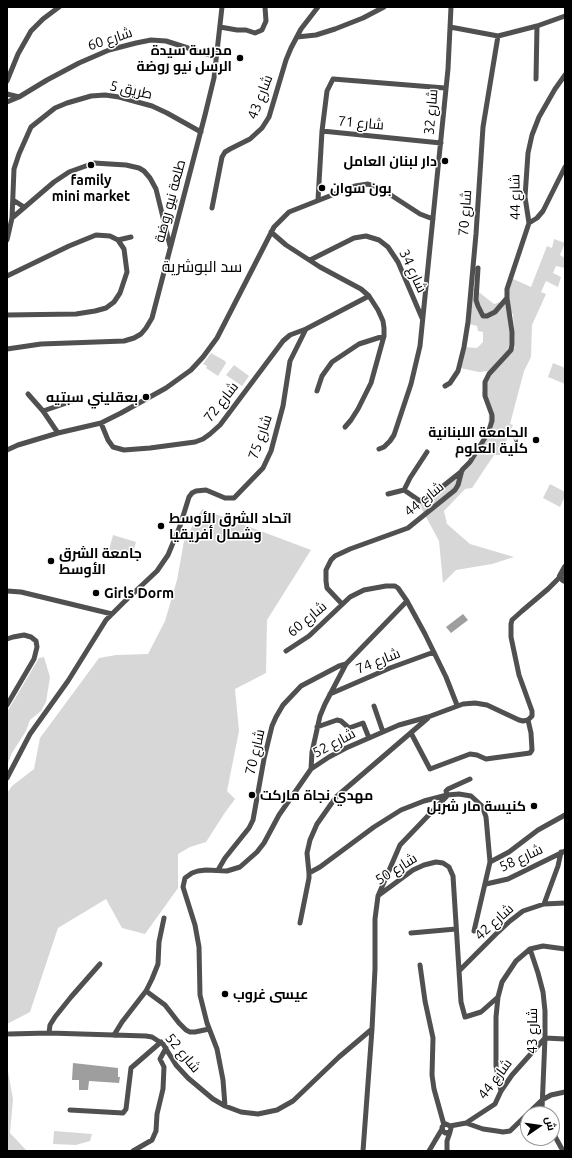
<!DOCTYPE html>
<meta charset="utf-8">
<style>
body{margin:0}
#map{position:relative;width:572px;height:1158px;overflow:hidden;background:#fff;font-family:Ubuntu,Cairo,sans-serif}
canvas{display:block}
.frame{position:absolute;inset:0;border:8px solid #000;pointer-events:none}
.north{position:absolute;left:520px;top:1106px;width:40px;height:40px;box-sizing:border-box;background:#fff;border:1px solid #999;border-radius:50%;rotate:77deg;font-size:11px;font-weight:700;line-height:16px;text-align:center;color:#000}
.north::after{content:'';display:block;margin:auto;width:14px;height:18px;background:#000;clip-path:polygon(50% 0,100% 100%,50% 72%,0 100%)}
</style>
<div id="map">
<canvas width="572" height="1158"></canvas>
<div class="frame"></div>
<div class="north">ش</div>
</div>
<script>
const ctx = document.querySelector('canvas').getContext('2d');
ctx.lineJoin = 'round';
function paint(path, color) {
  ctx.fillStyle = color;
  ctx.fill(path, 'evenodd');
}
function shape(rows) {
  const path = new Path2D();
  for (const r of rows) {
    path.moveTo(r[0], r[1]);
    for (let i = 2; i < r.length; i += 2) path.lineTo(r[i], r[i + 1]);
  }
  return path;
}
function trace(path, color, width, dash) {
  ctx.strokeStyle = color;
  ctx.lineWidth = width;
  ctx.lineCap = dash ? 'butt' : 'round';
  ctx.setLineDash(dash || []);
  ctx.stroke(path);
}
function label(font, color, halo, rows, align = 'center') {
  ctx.font = font + ' Ubuntu,Cairo,sans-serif';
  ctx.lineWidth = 3;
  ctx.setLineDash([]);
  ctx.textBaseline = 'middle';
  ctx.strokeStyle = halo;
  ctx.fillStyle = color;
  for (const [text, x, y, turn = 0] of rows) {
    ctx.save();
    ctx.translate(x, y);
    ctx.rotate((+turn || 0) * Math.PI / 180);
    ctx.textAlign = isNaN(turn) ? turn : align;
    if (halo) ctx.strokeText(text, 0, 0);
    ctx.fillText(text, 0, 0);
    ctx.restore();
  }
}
paint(shape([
 [554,239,565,243,560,255,565,258,565,268,556,266,553,273,561,277,558,287,546,281,541,292,546,294,532,325,531,357,524,371,510,424,513,425,500,455,494,455,472,488,465,489,444,511,447,524,470,544,514,557,492,564,456,570,443,583,439,541,419,504,464,471,488,433,489,410,482,393,488,379,515,347,513,314,509,313,511,346,489,371,479,372,460,368,464,347,477,348,483,342,483,332,478,331,477,326,469,324,471,286,494,304,505,301,511,278,531,287,547,246,552,248],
 [211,353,225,361,226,363,218,376,206,368,207,366,203,364],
 [553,363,565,368,565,384,548,377],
 [234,365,249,376,242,386,226,375],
 [550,484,565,492,565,496,560,507,543,498],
 [202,509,311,550,267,620,266,673,235,689,239,731,227,791,235,799,224,814,206,842,190,847,178,854,178,888,145,934,122,928,106,899,58,928,30,1012,7,1024,7,793,12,786,34,769,40,738,99,658,116,655,148,654,165,621,177,580,184,541],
 [113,535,136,542,132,557,109,550],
 [44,657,50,677,46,702,41,711,30,720,26,731,12,753,7,765,7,712,39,658],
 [7,1066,13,1099,10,1133,27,1151,7,1151],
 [54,1131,92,1134,90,1141,76,1145,53,1144]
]), '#d7d7d7');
paint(shape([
 [463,614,468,620,451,633,446,627],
 [73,1063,118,1068,118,1077,120,1077,119,1083,89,1081,88,1090,79,1090,79,1080,72,1080]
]), '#9e9e9e');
trace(shape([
 [220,27,237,30,246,30,255,33,262,30,266,21,265,7],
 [450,27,498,36,537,26,565,16],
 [297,37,316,35,335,29,363,18,384,7],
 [536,79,537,26],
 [7,81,18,54,31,31,43,19,59,7],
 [7,94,19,97],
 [7,102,19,97,47,80,79,63,109,50,136,43,151,40,166,41,216,57],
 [322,131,441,143],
 [13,200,24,207],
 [318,200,322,131,327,91,333,79,445,88],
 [212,208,222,157,225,152,230,149,250,139,262,128,269,117,286,60,291,48,301,29,318,7],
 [12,218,54,182,69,172,94,163,126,165,139,168,144,171,150,178,156,189,170,246],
 [529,223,537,218,543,211,565,167],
 [271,232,286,245,320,267,361,289,369,296,378,310,383,321,384,328,384,336,371,383,358,409,351,420,345,427],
 [7,240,12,218,14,169,19,154,31,127,55,108,67,103,91,96,105,95,119,97,152,106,167,113,201,132],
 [118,240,131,237],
 [310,260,354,238,366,236,379,240,388,247,398,262,422,318],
 [478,268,476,300,478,306,483,316,487,316,495,312,507,298],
 [7,276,69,246,96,235,110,236,118,240,124,249,127,272,120,293,114,302,106,308,95,311,76,314,7,315],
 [7,349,41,344,124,341,134,338,141,334,146,328,152,318,205,115,214,78,222,7],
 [445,386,450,383,458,371,464,347,468,322,476,234,483,127,498,36],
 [317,391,322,376,332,362,359,344,384,336],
 [28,394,43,411,58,433],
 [43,411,81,398],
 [101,423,108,440,113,447,124,450,150,448,195,442,203,439,210,434,220,425,283,341,290,335,306,329],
 [379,449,384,447,390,441,394,435,411,384,420,346,448,69,451,7],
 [7,450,18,445,58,433,101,423,121,413,166,388,191,370,203,357,217,338,274,227,289,212,355,186,368,184,380,188,420,214,433,219],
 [427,452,410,478,404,490,420,501,437,491,462,471],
 [388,494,404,490],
 [7,591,21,592,112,614],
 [342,604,327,588,326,581,326,570,331,560,335,556,350,549,408,528,455,490,458,485,462,470,470,462,488,433,492,421,492,415,485,396,485,382,489,374,511,350,512,345,512,332,507,298,507,289,529,223,525,197,528,153,532,135,539,117,555,89,565,75],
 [7,639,13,637,24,635,31,637,36,641,37,647,34,659,7,705],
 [286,651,309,636,350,597,364,590,386,586,395,586,398,588,407,601,425,634,446,677,457,705],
 [330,694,390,668,434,652],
 [374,706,383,732],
 [428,718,336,797,317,824,310,840,307,853,309,873,320,867,374,827,401,810,424,801,447,795,459,794,471,796,482,806,486,817,490,862,474,931],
 [317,727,337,720,341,721,349,728,363,723,369,738],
 [411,733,430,769,470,754,477,755,486,759,530,753,532,750,531,733,528,720],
 [311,769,312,752,320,716,325,704,346,664,407,601],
 [7,778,30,734,68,681,106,620,123,603,157,571,168,555,180,526,189,497,192,493,196,491,206,490,225,498,234,498,263,468,271,451,283,406,290,361,306,329,369,296],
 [447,795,446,791,448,789,470,779],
 [490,862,509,852,538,830,565,815],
 [218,870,225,858,249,828,253,820,264,759,272,726,276,717,283,705,301,686,339,666,346,664],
 [486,884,508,879,565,851],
 [379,895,413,870,424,865,436,862,443,863,449,867,453,876,461,1002,465,1017,481,1012,498,997],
 [544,904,558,866,561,852],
 [300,923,309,878,309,873],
 [411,933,456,929],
 [530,949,538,973,543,992,545,1011,545,1038,542,1109,544,1114],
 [420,965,425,1001,433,1038,432,1075,434,1089,444,1125],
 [459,971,496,934,510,921,523,911,544,904,565,903],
 [146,991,165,1005,179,1023,186,1030,190,1032,195,1032,209,1029],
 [49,1033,50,1025,55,1017,71,997,100,964],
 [9,1034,49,1033,146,1036,152,1037,163,1044,176,1065,188,1078,213,1099,225,1106,241,1112,258,1114,277,1110,293,1101,339,1057,372,1029],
 [114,1035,122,1022,146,991,152,979,158,964,159,942,164,918],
 [545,1038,565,1039],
 [501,1091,496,1066,496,1017,498,997,502,982,516,961,530,949,543,946,565,949],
 [225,1106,223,1080,217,1049,207,1023,200,995,199,947,195,925,183,887,185,878,192,873,198,871,206,870,227,871,240,867,257,852,264,843,279,815,311,769,329,757,346,748,399,725,428,717,463,704,475,703,487,705,519,720,523,721,528,720,532,716,532,711,519,675,511,637,511,624,512,620,522,611,548,589,562,575],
 [70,1110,123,1113,126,1109,131,1068,161,1042],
 [466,1123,483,1129,497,1131,503,1132,510,1131,542,1100,551,1095,565,1092],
 [450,1126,451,1128,450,1132,445,1133,443,1131,442,1127,444,1125,446,1124,450,1126,466,1123,495,1104,501,1091,512,1075,545,1038],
 [552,1131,563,1151],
 [133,1151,152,1140,156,1131,157,1114,163,1089,164,1067,160,1059,166,1048],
 [363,1151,372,1029,375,969,375,919,378,896,400,845,447,796],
 [429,1151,442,1129],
 [447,1151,447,1141,450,1132]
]), '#505050', 5);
trace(shape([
 [560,576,565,567],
 [563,580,565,581]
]), '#505050', 6);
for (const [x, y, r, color] of [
 [240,58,4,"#000"],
 [445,161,4,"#000"],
 [91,165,4,"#000"],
 [322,188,4,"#000"],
 [146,397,4,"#000"],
 [536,440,4,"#000"],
 [161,526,4,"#000"],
 [51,561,4,"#000"],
 [96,593,4,"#000"],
 [252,795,4,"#000"],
 [534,806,4,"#000"],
 [225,994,4,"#000"]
]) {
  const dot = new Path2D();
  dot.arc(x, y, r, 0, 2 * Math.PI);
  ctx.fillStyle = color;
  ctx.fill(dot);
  trace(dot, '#fff', 1.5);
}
label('14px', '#000', '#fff', [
 ["شارع 60",110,39,-18],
 ["طريق 5",131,90,12],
 ["شارع 43",260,97,-69],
 ["شارع 32",431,112,-85],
 ["شارع 71",361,123,5],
 ["شارع 44",515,197,-91],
 ["طلعة نيو روضة",170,201,-75],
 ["شارع 70",465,213,-86],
 ["شارع 34",413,271,65],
 ["شارع 72",221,402,-52],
 ["شارع 75",260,437,-71],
 ["شارع 44",424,499,-39],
 ["شارع 60",307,619,-40],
 ["شارع 74",378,661,-22],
 ["شارع 52",334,743,-28],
 ["شارع 70",255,752,-77],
 ["شارع 58",521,858,-25],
 ["شارع 50",396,869,-32],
 ["شارع 42",494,922,-42],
 ["شارع 43",532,1031,-90],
 ["شارع 52",183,1053,50],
 ["شارع 44",495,1079,-53]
]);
label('bold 14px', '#000', '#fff', [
 ["مدرسة سيدة",232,50,"right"],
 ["الرسل نيو روضة",232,66,"right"],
 ["دار لبنان العامل",437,161,"right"],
 ["family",91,180,"center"],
 ["mini market",91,196,"center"],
 ["بون سوان",330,188],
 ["بعقليني سبتيه",138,397,"right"],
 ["الجامعة اللبنانية",528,432,"right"],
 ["كلّية العلوم",528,448,"right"],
 ["اتحاد الشرق الأوسط",169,518],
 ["وشمال أفريقيا",169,534],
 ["جامعة الشرق",59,553],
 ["الأوسط",59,569],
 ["Girls Dorm",104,593],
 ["مهدي نجاة ماركت",260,795],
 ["كنيسة مار شربل",526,806,"right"],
 ["عيسى غروب",233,994]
], 'left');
label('16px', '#000', '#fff', [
 ["سد البوشرية",202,267]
]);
</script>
